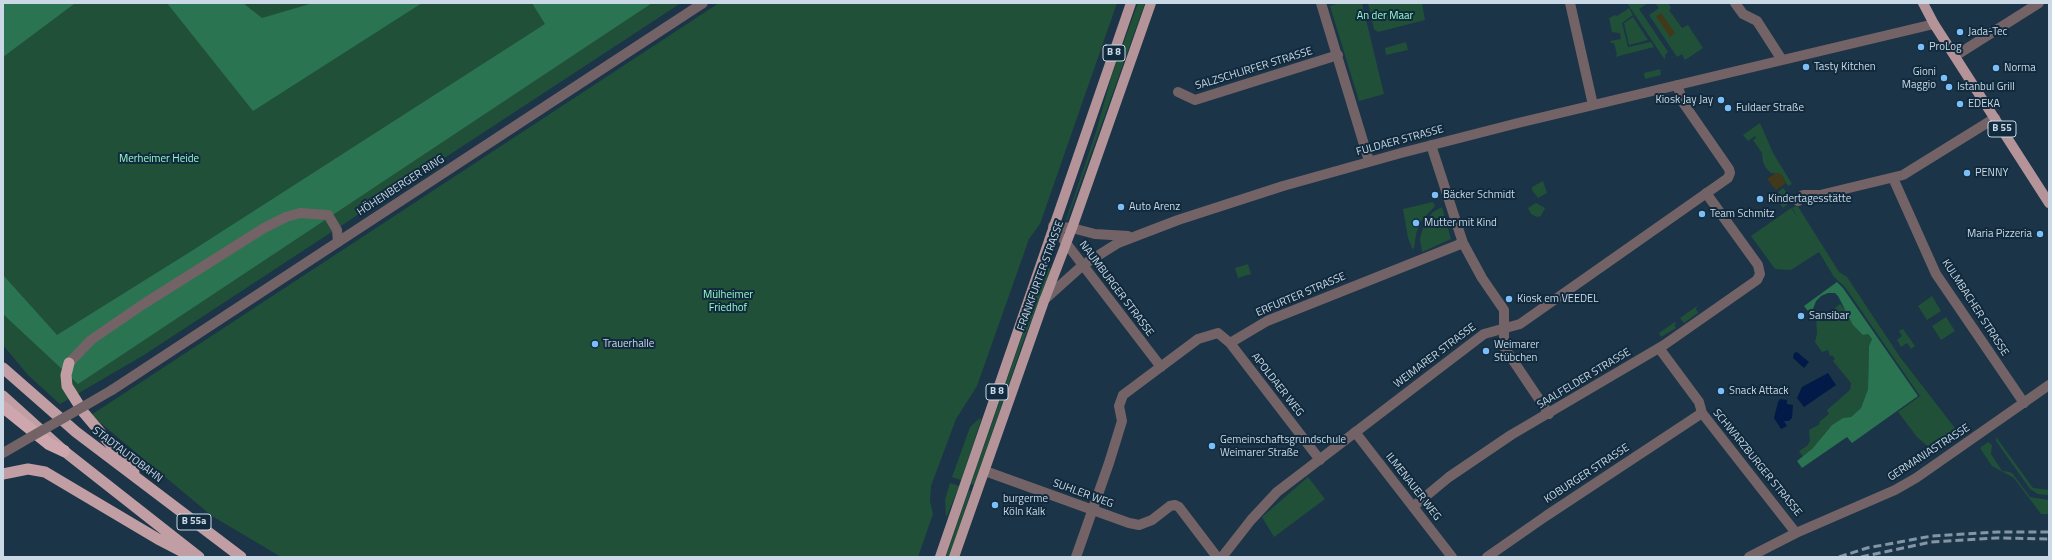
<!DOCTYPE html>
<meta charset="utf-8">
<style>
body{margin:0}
#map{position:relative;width:2052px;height:560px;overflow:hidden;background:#1b3447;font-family:"Titillium Web",sans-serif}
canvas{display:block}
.frame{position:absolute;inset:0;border:4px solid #cad9e5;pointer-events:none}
</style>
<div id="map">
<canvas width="2052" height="560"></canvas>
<div class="frame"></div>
</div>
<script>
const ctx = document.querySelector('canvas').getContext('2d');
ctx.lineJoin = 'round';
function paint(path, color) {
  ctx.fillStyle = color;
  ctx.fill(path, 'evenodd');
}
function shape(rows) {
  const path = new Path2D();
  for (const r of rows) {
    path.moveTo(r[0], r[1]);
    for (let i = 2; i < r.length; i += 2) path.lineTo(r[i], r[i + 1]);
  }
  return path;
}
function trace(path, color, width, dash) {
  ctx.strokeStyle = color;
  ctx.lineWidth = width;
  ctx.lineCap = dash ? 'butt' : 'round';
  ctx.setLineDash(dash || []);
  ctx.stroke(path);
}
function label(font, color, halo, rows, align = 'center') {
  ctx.font = font + ' "Titillium Web",sans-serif';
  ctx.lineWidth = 4;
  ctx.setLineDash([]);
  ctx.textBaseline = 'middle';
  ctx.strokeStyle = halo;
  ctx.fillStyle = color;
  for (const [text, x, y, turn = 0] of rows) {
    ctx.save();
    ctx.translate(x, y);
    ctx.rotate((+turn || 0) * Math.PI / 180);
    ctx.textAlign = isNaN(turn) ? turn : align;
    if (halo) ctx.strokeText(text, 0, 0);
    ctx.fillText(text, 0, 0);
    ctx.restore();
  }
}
paint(shape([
 [3,3,681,3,144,355,60,404,28,375,3,345],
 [719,3,1117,3,1040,224,1029,239,977,386,956,419,931,486,930,501,933,514,918,557,281,557,212,516,91,415],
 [1138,3,1145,3,1067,221,1066,220,1096,132,1111,78],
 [1339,3,1362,3,1384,94,1359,101,1330,6],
 [1368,3,1422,3,1425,20,1378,32,1374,29],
 [1627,3,1648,3,1639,9,1668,52,1665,55,1665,60],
 [1655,3,1668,3,1671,8,1669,10,1682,28,1688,25,1703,48,1685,60,1682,54,1677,57,1649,15,1659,8],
 [1629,8,1633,15,1622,23,1628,47,1651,42,1654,47,1615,57,1617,54,1614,43,1611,43,1610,41,1621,39,1620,33,1612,32,1609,18,1615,15,1617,16],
 [1633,17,1648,40,1629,45,1624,23],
 [1406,42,1408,50,1386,55,1385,48],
 [1660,69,1661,75,1645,79,1644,73],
 [1760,123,1773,153,1792,184,1788,186,1781,174,1771,173,1766,168,1763,162,1762,153,1753,140,1756,138,1755,136,1748,141,1743,135],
 [1543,181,1547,193,1538,198,1532,190,1532,187],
 [1783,188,1789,195,1785,197,1789,203,1783,208,1778,201,1782,198,1778,192],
 [1433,202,1435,206,1421,221,1416,234,1414,249,1412,248,1408,238,1403,209],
 [1536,203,1545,208,1541,216,1537,217,1531,214,1528,208],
 [1797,205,1839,272,1847,277,1900,357,1958,432,1932,450,1917,437,1898,412,1920,396,1845,287,1834,277,1819,252,1791,270,1775,269,1751,236,1791,208,1799,219,1792,208],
 [1442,207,1451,239,1422,252,1420,239,1424,224,1433,212],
 [1248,264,1251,274,1238,278,1235,268],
 [1046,267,1051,269,1023,342,974,485,971,484],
 [1932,296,1941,311,1927,320,1918,306],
 [1840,304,1872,339,1869,346,1868,389,1861,408,1851,417,1843,418,1832,425,1812,449,1803,457,1799,451,1807,446,1810,441,1809,430,1820,424,1819,422,1829,414,1827,410,1850,390,1851,383,1833,361,1835,359,1832,355,1830,356,1828,350,1822,352,1815,342,1817,334,1816,315,1818,311,1827,315],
 [1697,306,1696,309,1698,313,1684,323,1680,318],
 [1946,317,1955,331,1941,340,1932,326],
 [1675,322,1676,324,1674,325,1676,328,1661,337,1659,333],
 [1903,329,1915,346,1911,349,1907,343,1901,347,1897,340,1902,336,1899,331],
 [980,418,981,420,961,480,952,477,970,427],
 [1996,437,2033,488,2049,490,2049,495,2038,494,2030,489,1996,441],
 [1988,442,1992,445,1991,454,2002,471,2010,472,2013,474,2030,497,2049,500,2049,514,2041,514,2014,478,1992,466,1980,448],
 [1308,477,1325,499,1274,537,1262,517],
 [950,483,959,486,946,518,945,500],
 [969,490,971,491,949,557,946,557]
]), '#215039');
paint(shape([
 [3,3,73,3,74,4,3,57],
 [167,3,243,3,262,18,313,3,422,3,253,111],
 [532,3,652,3,78,384,3,314,3,275,57,335,190,252,545,24],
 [1837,282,1843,288,1918,396,1852,443,1847,437,1802,468,1797,461,1812,449,1832,425,1843,418,1851,417,1861,408,1868,389,1869,346,1872,339,1868,334,1863,335,1853,325,1838,296,1835,293,1828,293,1821,296,1816,301,1813,309,1808,311,1804,306]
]), '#2b7452');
paint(shape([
 [1661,13,1675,33,1670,37,1656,16],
 [1776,173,1781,174,1786,183,1776,190,1767,179]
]), '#413919');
paint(shape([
 [1797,352,1809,362,1804,368,1793,358,1794,353],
 [1828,373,1836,385,1804,407,1797,398,1802,387],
 [1780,399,1787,400,1787,404,1793,405,1792,418,1789,421,1784,421,1787,426,1781,429,1774,418,1778,402]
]), '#021a48');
trace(shape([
 [1321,3,1369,161],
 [1570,3,1593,105],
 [1735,3,1743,14,1757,21,1782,60],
 [1955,56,2039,3],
 [1178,92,1195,100,1338,55],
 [1431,145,1463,243,1482,278,1504,310,1504,347,1549,414],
 [1893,178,1936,274,2024,403],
 [1798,201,1803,195,1820,195,1903,175,1995,118],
 [1053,226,1161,367],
 [1053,226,1072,228,1095,234,1128,236],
 [1044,300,1083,265,1118,243,1178,220,1283,186,1401,153,1518,123,1934,24],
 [1230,343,1320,460],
 [1659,348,1699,402,1702,413,1796,533],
 [69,363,91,340,142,305,264,228,286,217,300,213,328,215,337,230,338,242],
 [1355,432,1452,557],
 [985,471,1129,523,1139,525,1152,520,1170,506,1175,505,1179,507,1217,557],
 [1414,506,1449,477,1511,435,1664,345,1757,280,1760,274,1758,265,1706,193],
 [1076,557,1109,463,1122,421,1119,406,1123,395,1198,339,1218,333,1230,343,1267,321,1463,243],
 [1222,557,1251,520,1277,492,1484,334,1520,324,1728,178,1730,173,1729,169,1684,104,1677,85],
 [1487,557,1546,516,1702,413],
 [1749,557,1796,533,1895,490,1916,478,2049,385]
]), '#736366', 10);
trace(shape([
 [112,390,703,3]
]), '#736366', 10);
trace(shape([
 [1923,3,1934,24,2049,203],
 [940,557,1131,3],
 [954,557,1044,301,1072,228,1151,3]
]), '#b49499', 10);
trace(shape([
 [69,363,66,375,67,386,84,413,134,472],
 [3,368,76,432,241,557],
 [3,396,64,451,199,557],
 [3,474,28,469,45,472,158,539,189,555]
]), '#c19ea4', 11);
trace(shape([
 [3,407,49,444,64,451]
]), '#cea7ae', 12);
trace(shape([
 [1839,557,1867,548,1932,536,1998,532,2049,532],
 [1861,557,1931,542,1997,538,2049,539]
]), '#8396a5', 3, [8, 4]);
trace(shape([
 [3,453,112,390]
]), '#736366', 10);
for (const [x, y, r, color] of [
 [1960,32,4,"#7bbef8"],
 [1921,47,4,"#7bbef8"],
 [1806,67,4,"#7bbef8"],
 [1996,68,4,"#7bbef8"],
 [1944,78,4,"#7bbef8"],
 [1949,87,4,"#7bbef8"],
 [1721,100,4,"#7bbef8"],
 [1960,104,4,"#7bbef8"],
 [1728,108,4,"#7bbef8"],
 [1967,173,4,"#7bbef8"],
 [1435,195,4,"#7bbef8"],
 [1760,199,4,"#7bbef8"],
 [1121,207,4,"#7bbef8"],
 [1702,214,4,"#7bbef8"],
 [1416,223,4,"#7bbef8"],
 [2040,234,4,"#7bbef8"],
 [1509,299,4,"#7bbef8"],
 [1801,316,4,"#7bbef8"],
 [595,344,4,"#7bbef8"],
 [1486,351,4,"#7bbef8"],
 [1721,391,4,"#7bbef8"],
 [1212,446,4,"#7bbef8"],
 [995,505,4,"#7bbef8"]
]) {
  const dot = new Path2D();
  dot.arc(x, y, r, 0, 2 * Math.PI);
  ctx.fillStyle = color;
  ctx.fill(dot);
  trace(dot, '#112a3d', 1.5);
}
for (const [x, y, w] of [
 [1114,53,22],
 [2002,129,28],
 [997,392,22],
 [194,522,34]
]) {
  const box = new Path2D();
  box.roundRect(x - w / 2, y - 8, w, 16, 3);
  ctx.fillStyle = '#112a3d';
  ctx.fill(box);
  trace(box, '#cad9e5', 1);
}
label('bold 10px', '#cad9e5', null, [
 ["B 8",1114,53],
 ["B 55",2002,129],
 ["B 8",997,392],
 ["B 55a",194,522]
]);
label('11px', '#97fcc8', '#112a3d', [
 ["An der Maar",1385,16],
 ["Merheimer Heide",159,159],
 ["Mülheimer",728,295],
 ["Friedhof",728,308]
]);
label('11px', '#cad9e5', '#112a3d', [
 ["Jada-Tec",1968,32],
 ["ProLog",1929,47],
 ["Tasty Kitchen",1814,67],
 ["Norma",2004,68],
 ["Gioni",1936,72,"right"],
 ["Maggio",1936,85,"right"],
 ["Istanbul Grill",1957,87],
 ["Kiosk Jay Jay",1713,100,"right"],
 ["EDEKA",1968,104],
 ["Fuldaer Straße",1736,108],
 ["PENNY",1975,173],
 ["Bäcker Schmidt",1443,195],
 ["Kindertagesstätte",1768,199],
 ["Auto Arenz",1129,207],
 ["Team Schmitz",1710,214],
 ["Mutter mit Kind",1424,223],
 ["Maria Pizzeria",2032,234,"right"],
 ["Kiosk em VEEDEL",1517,299],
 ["Sansibar",1809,316],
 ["Trauerhalle",603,344],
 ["Weimarer",1494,345],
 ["Stübchen",1494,358],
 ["Snack Attack",1729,391],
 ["Gemeinschaftsgrundschule",1220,440],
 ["Weimarer Straße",1220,453],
 ["burgerme",1003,499],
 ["Köln Kalk",1003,512]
], 'left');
label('11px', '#cad9e5', '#112a3d', [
 ["SALZSCHLIRFER STRASSE",1254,69,-17],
 ["FULDAER STRASSE",1400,141,-15],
 ["HÖHENBERGER RING",401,186,-33],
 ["FRANKFURTER STRASSE",1041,276,-70],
 ["NAUMBURGER STRASSE",1116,289,53],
 ["ERFURTER STRASSE",1301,295,-23],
 ["KULMBACHER STRASSE",1975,308,57],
 ["WEIMARER STRASSE",1435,356,-37],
 ["SAALFELDER STRASSE",1584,379,-31],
 ["APOLDAER WEG",1277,385,52],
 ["GERMANIASTRASSE",1929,453,-33],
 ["STADTAUTOBAHN",127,455,37],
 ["SCHWARZBURGER STRASSE",1757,463,51],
 ["KOBURGER STRASSE",1587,474,-33],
 ["ILMENAUER WEG",1413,487,52],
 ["SUHLER WEG",1083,494,20]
]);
</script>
